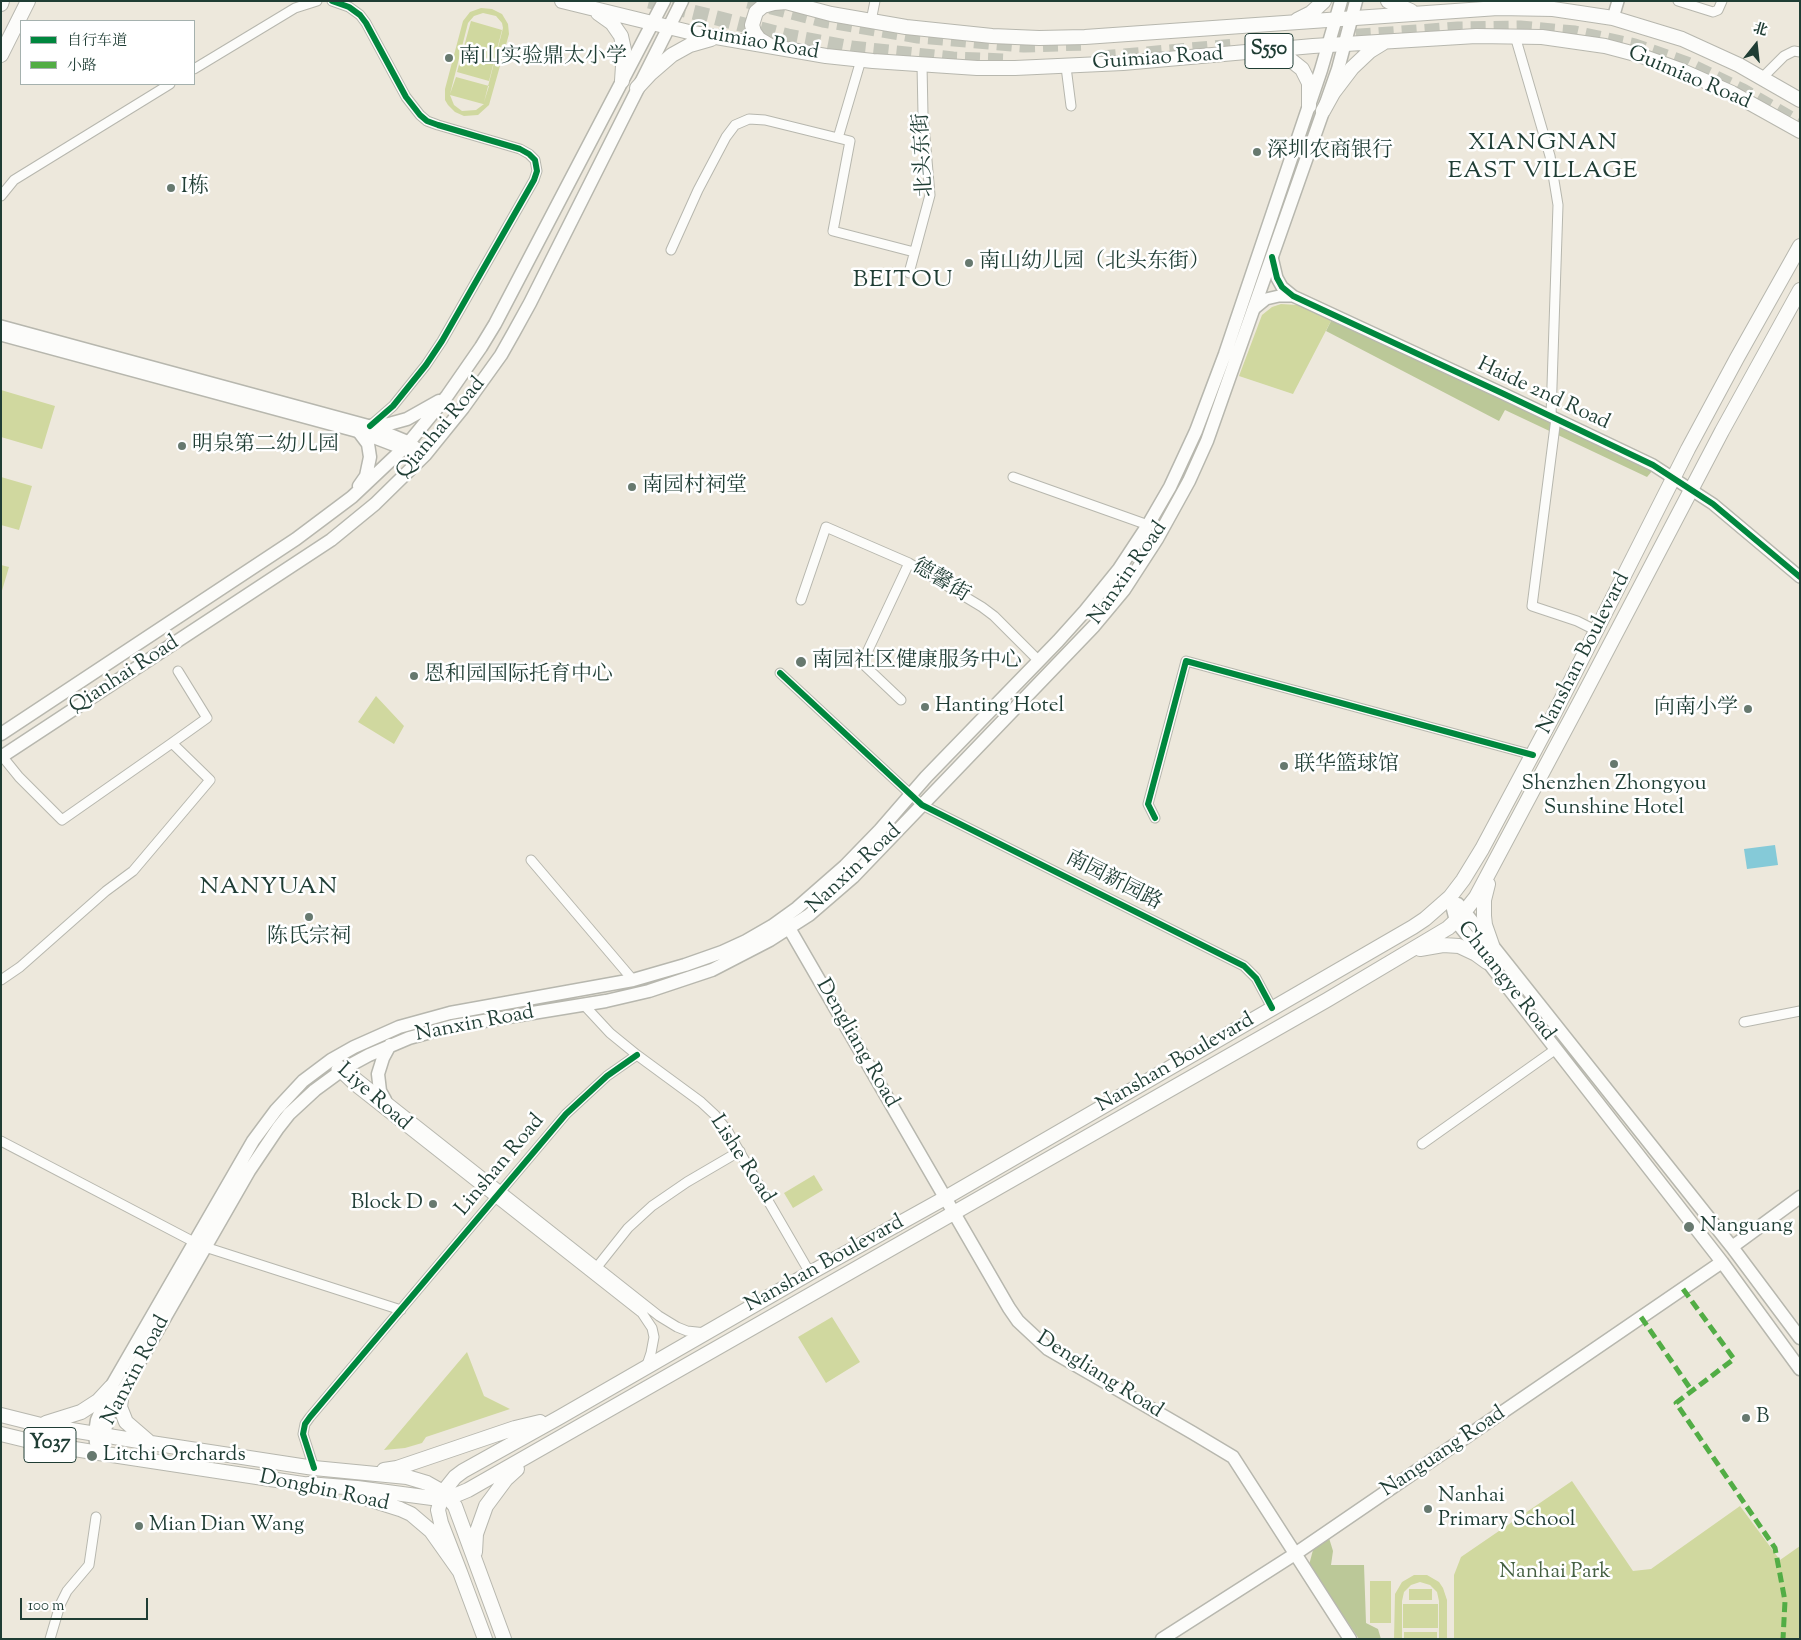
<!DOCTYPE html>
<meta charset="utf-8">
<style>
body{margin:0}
#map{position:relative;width:1801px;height:1640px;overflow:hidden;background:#ede8dc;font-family:"Sorts Mill Goudy","Noto Serif SC",serif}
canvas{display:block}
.frame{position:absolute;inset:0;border:2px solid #1f3d34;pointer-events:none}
.legend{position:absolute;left:20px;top:20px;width:175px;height:65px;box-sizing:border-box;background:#fff;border:1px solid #a5b1ae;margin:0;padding:6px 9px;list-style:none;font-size:15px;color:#1f3d34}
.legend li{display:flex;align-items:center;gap:10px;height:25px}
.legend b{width:25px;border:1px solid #a5b1ae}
.north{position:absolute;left:1731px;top:20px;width:50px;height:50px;-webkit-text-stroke:4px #fff;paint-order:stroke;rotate:16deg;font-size:14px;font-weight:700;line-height:20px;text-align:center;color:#1f3d34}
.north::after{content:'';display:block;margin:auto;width:18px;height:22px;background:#1f3d34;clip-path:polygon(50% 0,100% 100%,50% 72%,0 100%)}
.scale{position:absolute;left:20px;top:1598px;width:128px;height:22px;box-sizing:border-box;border:2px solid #1f3d34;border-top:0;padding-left:6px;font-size:15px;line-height:18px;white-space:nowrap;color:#1f3d34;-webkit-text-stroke:4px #fff;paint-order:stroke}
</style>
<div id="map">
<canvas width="1801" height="1640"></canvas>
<div class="frame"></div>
<ul class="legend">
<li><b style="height:6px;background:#00873e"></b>自行车道</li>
<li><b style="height:6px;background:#52ad45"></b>小路</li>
</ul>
<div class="north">北</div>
<div class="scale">100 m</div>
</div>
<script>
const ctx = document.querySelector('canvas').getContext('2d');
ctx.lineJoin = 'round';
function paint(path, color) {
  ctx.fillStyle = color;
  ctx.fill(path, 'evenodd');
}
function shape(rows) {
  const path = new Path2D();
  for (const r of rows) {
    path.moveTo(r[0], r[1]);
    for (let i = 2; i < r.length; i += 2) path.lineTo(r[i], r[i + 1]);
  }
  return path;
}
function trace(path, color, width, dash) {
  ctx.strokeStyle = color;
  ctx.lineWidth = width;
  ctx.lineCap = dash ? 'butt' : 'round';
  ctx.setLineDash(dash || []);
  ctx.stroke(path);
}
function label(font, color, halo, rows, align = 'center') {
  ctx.font = font + ' "Sorts Mill Goudy","Noto Serif SC",serif';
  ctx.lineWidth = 5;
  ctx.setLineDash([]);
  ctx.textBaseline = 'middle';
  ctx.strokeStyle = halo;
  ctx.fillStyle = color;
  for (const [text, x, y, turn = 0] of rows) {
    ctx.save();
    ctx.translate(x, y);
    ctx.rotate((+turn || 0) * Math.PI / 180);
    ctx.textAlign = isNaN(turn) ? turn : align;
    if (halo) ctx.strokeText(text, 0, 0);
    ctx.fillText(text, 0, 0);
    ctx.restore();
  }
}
paint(shape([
 [481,8,492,9,502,14,508,24,509,34,489,105,478,115,464,116,455,112,448,105,445,100,445,89,463,21,470,12],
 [483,13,496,16,502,23,503,28,484,102,489,86,456,77,450,94,468,23,474,16],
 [450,95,483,104,484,104,476,110,462,111,454,105],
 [471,21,502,30,489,81,457,72],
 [1281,304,1297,305,1332,319,1293,394,1239,376,1262,315,1272,307],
 [1,390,55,406,42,449,1,437],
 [1,477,32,486,19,530,1,525],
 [1,565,9,567,1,594],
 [376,696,404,726,394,744,358,722],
 [814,1175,823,1190,793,1208,784,1193],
 [832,1317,860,1362,826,1383,798,1337],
 [467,1352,484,1396,510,1409,426,1437,422,1443,405,1448,384,1450],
 [1572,1481,1633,1571,1651,1569,1740,1506,1780,1560,1800,1546,1800,1639,1454,1639,1454,1575,1461,1557],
 [1414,1575,1427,1575,1439,1582,1443,1588,1447,1600,1447,1639,1439,1639,1439,1601,1437,1592,1430,1585,1420,1582,1411,1585,1404,1592,1402,1601,1402,1639,1394,1639,1395,1594,1402,1582],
 [1370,1581,1391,1581,1391,1623,1370,1623],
 [1409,1589,1432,1589,1432,1600,1409,1600],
 [1403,1604,1438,1604,1438,1628,1403,1628],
 [1404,1632,1437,1632,1437,1639,1404,1639]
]), '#d0d89f');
paint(shape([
 [1332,319,1478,385,1653,470,1647,477,1505,410,1499,421,1326,331],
 [1329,1538,1333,1551,1331,1565,1364,1565,1366,1623,1378,1629,1381,1639,1359,1639,1309,1565,1313,1550]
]), '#bbc898');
paint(shape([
 [1775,845,1778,865,1747,869,1744,849]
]), '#85cad8');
trace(shape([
 [649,1,788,36,851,48,953,59,1006,61],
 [748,1,823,20,918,36,1024,45,1085,43],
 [1333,38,1458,29,1520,28,1575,33,1635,46,1687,64,1743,91,1798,123],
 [1101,58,1235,46]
]), '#c4c6ba', 15, [15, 8]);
const minor = shape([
 [332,1,349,7,360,15,366,23,406,97,420,115,427,121,438,125,520,149,529,154,535,160,537,171,534,180,442,341,426,365,393,406,370,426],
 [1678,1,1713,12,1718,10,1722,1],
 [871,21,875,1],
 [1515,36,1550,156,1558,205,1551,416],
 [861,60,838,138,850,141,833,231,914,252],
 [1066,67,1071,106],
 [194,69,295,8,317,1],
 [1762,78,1784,56,1794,51,1800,52],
 [1,196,14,180,170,84],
 [671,250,698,190,726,137,735,125,749,119,765,120,838,138],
 [909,273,930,195,923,114,922,65],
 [1556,418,1532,606,1577,621,1597,631],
 [1013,477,1148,525],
 [801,600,826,527,909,563,982,607,994,616,1039,661],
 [780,673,922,805,1244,966,1256,978,1272,1008],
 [901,700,862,663,909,563],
 [2,756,19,777,62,820,172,743],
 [1155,818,1148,804,1186,661,1533,755],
 [531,860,633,980],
 [1,980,20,967,106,891,133,871,210,780,172,743,207,718,178,671],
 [584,1005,610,1033,637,1055,701,1102,715,1115,727,1130,810,1273],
 [1744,1022,1800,1011],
 [331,1060,345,1068,659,1316,677,1327,687,1331,706,1333],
 [336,1069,354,1086,642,1313,652,1328,654,1337,651,1353,646,1368],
 [1,1141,194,1242],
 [1422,1144,1556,1049],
 [205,1247,401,1310],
 [597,1267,628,1228,652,1206,687,1182,740,1151],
 [314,1468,303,1434,305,1424,310,1417,566,1114,607,1076,637,1055],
 [50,1639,60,1605,67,1591,89,1565,96,1517]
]);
const tertiary = shape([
 [1613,18,1618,1],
 [1272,257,1277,278,1282,287,1293,296,1504,394,1653,465,1713,504,1800,577],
 [1255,308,1266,299,1279,296,1293,296],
 [1,326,370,426,409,442,425,455],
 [1,335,359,432,409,451]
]);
const secondary = shape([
 [370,426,389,424,407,419,439,401],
 [359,432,368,444,370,457,366,476,359,486],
 [1,734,296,539,352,497,406,446,447,396,481,347,495,324,664,1],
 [1,757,331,540,375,504,425,455,463,408,501,355,514,332,530,303,682,1],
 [1450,897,1456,921,1722,1262,1800,1369],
 [1458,904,1492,945,1732,1247,1800,1338],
 [789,928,1009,1308,1018,1321,1048,1349,1193,1433,1233,1457,1350,1639],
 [385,1100,380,1091,378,1074,383,1058,390,1045],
 [1732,1247,1800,1197],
 [96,1443,95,1433,97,1420,111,1387,253,1141,276,1110,303,1081,331,1060,354,1047,399,1027,450,1013,633,980,685,965,722,952,746,941,772,926,797,908,845,866,880,830,926,777,1058,641,1085,611,1119,569,1148,525,1170,487,1196,431,1225,354,1321,70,1341,1],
 [99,1453,109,1415,249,1171,278,1128,289,1114,315,1090,345,1068,369,1055,409,1038,453,1026,606,1001,649,991,712,970,770,940,809,915,853,877,1094,626,1124,590,1157,539,1189,481,1207,441,1338,69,1356,1],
 [1162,1639,1295,1554,1722,1262]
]);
const primary = shape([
 [562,1,693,33,826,56,873,61,977,68,1015,68,1123,63,1313,46,1476,36,1542,37,1605,46,1639,55,1678,69,1732,93,1800,131],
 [782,1,831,14,906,27,992,36,1039,38,1085,37,1498,8,1553,9,1613,18,1682,39,1739,65,1800,100],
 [1388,1,1411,11],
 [1,4,2,1],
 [598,13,612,23,621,36,624,50,622,81],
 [1297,20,1311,13,1324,1],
 [769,45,759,39,754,32,752,25,756,12,763,6,774,3,786,2],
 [1271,53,1287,57,1302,69,1309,83,1309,106],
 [1,55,28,1],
 [637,88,650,74,672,55,690,45,711,39],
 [1323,111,1333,93,1352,68,1370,51,1383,43],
 [1488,884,1484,900,1484,916,1485,925,1492,945],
 [1420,949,1443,945,1459,946,1476,954,1487,962],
 [122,1392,120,1407,126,1422,148,1441],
 [1,1415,41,1425,151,1443,314,1468,407,1477,427,1483,443,1492,455,1506,504,1639],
 [46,1423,81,1412,98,1401,111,1387],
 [1,1434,38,1443,99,1453,316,1486],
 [384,1470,397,1468,515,1428,540,1422],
 [308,1484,357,1488,432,1498,449,1498,468,1490,1327,1000,1448,928,1461,916,1476,897,1582,698,1722,431,1800,290],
 [359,1496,400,1509,411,1514,431,1531,460,1572,485,1639],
 [475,1552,476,1534,486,1506,506,1479,517,1469],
 [460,1572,441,1523,438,1510,443,1492,455,1477,463,1471,560,1417,810,1273,945,1198,1413,927,1425,919,1450,897,1463,880,1482,849,1553,716,1688,449,1737,358,1800,246]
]);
trace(minor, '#b7b7ae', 11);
trace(tertiary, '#b7b7ae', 14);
trace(secondary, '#b7b7ae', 15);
trace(primary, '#b7b7ae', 16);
trace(minor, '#fcfcfa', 9);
trace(tertiary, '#fcfcfa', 11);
trace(secondary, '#fcfcfa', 12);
trace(primary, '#fcfcfa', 14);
trace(shape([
 [1683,1289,1734,1359,1676,1403,1775,1548,1785,1601,1783,1639],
 [1641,1317,1692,1391]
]), '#52ad45', 5, [10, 5]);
trace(shape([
 [332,1,349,7,360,15,366,23,406,97,420,115,427,121,438,125,520,149,529,154,535,160,537,171,534,180,442,341,426,365,393,406,370,426],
 [1272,257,1277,278,1282,287,1293,296,1504,394,1653,465,1713,504,1800,577],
 [780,673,922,805,1244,966,1256,978,1272,1008],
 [1155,818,1148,804,1186,661,1533,755],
 [314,1468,303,1434,305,1424,310,1417,566,1114,607,1076,637,1055]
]), '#00873e', 6);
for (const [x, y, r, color] of [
 [449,58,5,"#67796f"],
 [1257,152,5,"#67796f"],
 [171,188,5,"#67796f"],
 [969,263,5,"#67796f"],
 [182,446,5,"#67796f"],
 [632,487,5,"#67796f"],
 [801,662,6,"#67796f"],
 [414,676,5,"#67796f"],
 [925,707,5,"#67796f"],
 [1748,709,5,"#67796f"],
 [1614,764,5,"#67796f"],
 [1284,766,5,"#67796f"],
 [309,917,5,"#67796f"],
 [433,1204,5,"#67796f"],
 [1689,1227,6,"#67796f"],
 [1746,1418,5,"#67796f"],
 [92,1456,6,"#67796f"],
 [1428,1509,5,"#67796f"],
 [139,1526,5,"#67796f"]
]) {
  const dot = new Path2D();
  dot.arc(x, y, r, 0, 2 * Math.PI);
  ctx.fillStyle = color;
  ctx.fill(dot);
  trace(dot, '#fff', 2);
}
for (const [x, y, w] of [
 [1269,51,48],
 [50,1445,52]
]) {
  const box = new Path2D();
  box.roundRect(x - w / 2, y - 17.5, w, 35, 4);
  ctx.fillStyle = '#fff';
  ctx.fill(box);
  trace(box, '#1f3d34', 1);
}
label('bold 20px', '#1f3d34', null, [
 ["S550",1269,51],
 ["Y037",50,1445]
]);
label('21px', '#1f3d34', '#fff', [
 ["Guimiao Road",754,43,10],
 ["Guimiao Road",1158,60,-4],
 ["Guimiao Road",1689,79,23],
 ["北头东街",925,155,-93],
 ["Haide 2nd Road",1543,395,25],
 ["Qianhai Road",442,429,-50],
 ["Nanxin Road",1129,574,-55],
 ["德馨街",940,582,31],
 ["Nanshan Boulevard",1585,654,-63],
 ["Qianhai Road",125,676,-33],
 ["Nanxin Road",855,870,-43],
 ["南园新园路",1113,882,27],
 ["Chuangye Road",1505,982,52],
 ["Nanxin Road",475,1025,-11],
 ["Dengliang Road",856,1044,60],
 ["Nanshan Boulevard",1176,1064,-30],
 ["Liye Road",373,1098,41],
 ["Lishe Road",741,1160,57],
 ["Linshan Road",501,1166,-50],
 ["Nanshan Boulevard",825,1265,-29],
 ["Nanxin Road",137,1371,-62],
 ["Dengliang Road",1099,1376,32],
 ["Nanguang Road",1444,1453,-34],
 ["Dongbin Road",324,1492,12]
]);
label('21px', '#1f3d34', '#fff', [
 ["南山实验鼎太小学",459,58],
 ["深圳农商银行",1267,152],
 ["I栋",181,188],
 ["南山幼儿园（北头东街）",979,263],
 ["明泉第二幼儿园",192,446],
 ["南园村祠堂",642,487],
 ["南园社区健康服务中心",812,662],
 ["恩和园国际托育中心",424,676],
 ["Hanting Hotel",935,707],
 ["向南小学",1738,709,"right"],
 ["联华篮球馆",1294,766],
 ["Shenzhen Zhongyou",1614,785,"center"],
 ["Sunshine Hotel",1614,809,"center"],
 ["陈氏宗祠",309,938,"center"],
 ["Block D",423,1204,"right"],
 ["Nanguang",1700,1227],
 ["B",1756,1418],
 ["Litchi Orchards",103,1456],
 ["Nanhai",1438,1497],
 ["Primary School",1438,1521],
 ["Mian Dian Wang",149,1526]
], 'left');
label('21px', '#456042', '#fff', [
 ["Nanhai Park",1555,1573]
]);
ctx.letterSpacing = '1px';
label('24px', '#1f3d34', '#fff', [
 ["XIANGNAN",1543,145],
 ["EAST VILLAGE",1543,173],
 ["BEITOU",903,282],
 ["NANYUAN",269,889]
]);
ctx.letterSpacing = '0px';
</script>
